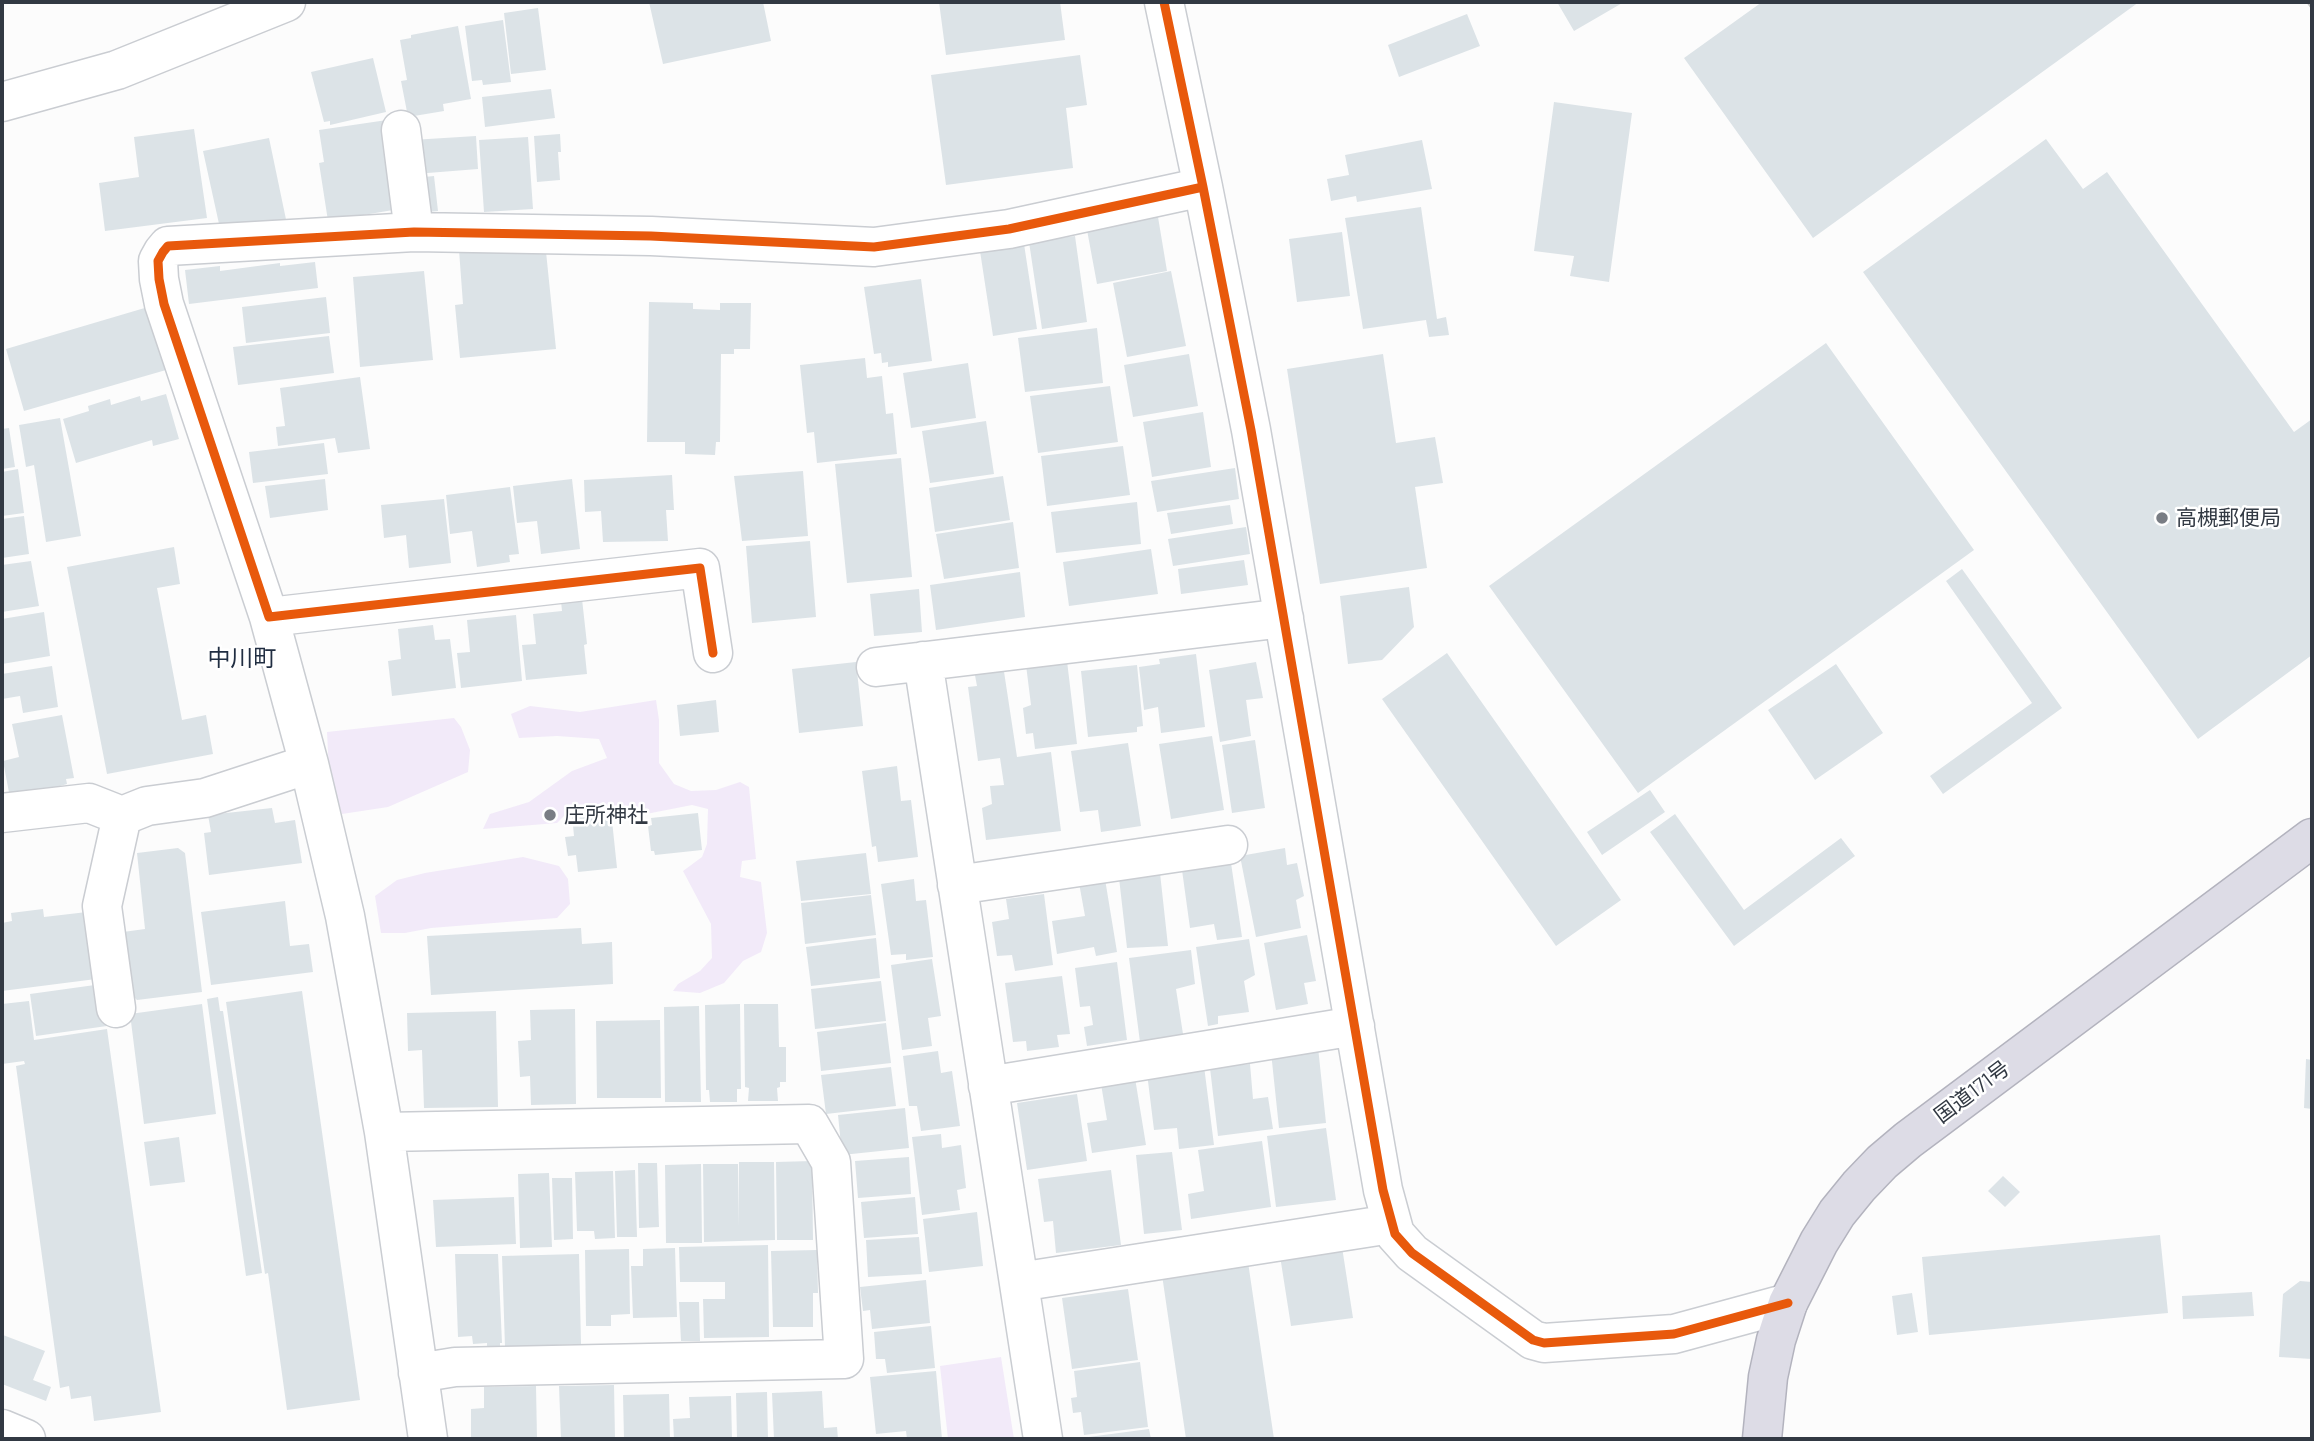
<!DOCTYPE html>
<meta charset="utf-8">
<style>
body{margin:0}
#map{position:relative;width:2314px;height:1441px;overflow:hidden;background:#fcfcfc;font-family:Barlow,sans-serif}
canvas{display:block}
.frame{position:absolute;inset:0;border:4px solid #323943;pointer-events:none}
</style>
<div id="map">
<canvas width="2314" height="1441"></canvas>
<div class="frame"></div>
</div>
<script>
const ctx = document.querySelector('canvas').getContext('2d');
ctx.lineJoin = 'round';
function paint(path, color) {
  ctx.fillStyle = color;
  ctx.fill(path, 'evenodd');
}
function shape(rows) {
  const path = new Path2D();
  for (const r of rows) {
    path.moveTo(r[0], r[1]);
    for (let i = 2; i < r.length; i += 2) path.lineTo(r[i], r[i + 1]);
  }
  return path;
}
function trace(path, color, width, dash) {
  ctx.strokeStyle = color;
  ctx.lineWidth = width;
  ctx.lineCap = dash ? 'butt' : 'round';
  ctx.setLineDash(dash || []);
  ctx.stroke(path);
}
function label(font, color, halo, rows, align = 'center') {
  ctx.font = font + ' Barlow,"Noto Sans JP",sans-serif';
  ctx.lineWidth = 5;
  ctx.setLineDash([]);
  ctx.textBaseline = 'middle';
  ctx.strokeStyle = halo;
  ctx.fillStyle = color;
  for (const [text, x, y, turn = 0] of rows) {
    ctx.save();
    ctx.translate(x, y);
    ctx.rotate((+turn || 0) * Math.PI / 180);
    ctx.textAlign = isNaN(turn) ? turn : align;
    if (halo) ctx.strokeText(text, 0, 0);
    ctx.fillText(text, 0, 0);
    ctx.restore();
  }
}
paint(shape([
 [656,700,659,720,659,763,674,784,691,791,716,790,740,782,749,787,756,859,742,861,740,877,761,882,767,933,761,952,743,961,724,983,700,993,673,991,678,984,700,971,712,958,711,924,683,871,702,857,707,844,708,809,692,805,641,815,619,806,567,813,557,823,483,829,490,814,529,802,572,771,607,758,599,739,557,736,519,738,511,714,530,706,580,712],
 [454,718,461,727,470,750,468,772,388,807,342,814,329,772,327,732],
 [523,857,559,866,568,879,570,904,557,918,431,928,405,933,381,933,375,896,397,880,425,873],
 [1001,1357,1014,1439,948,1439,940,1366]
]), '#f2eaf9');
paint(shape([
 [649,2,763,2,771,41,663,64],
 [939,2,1060,2,1065,40,946,55],
 [1557,2,1624,2,1574,31],
 [1762,2,2139,2,1813,238,1684,58],
 [538,8,546,70,511,74,504,13],
 [1467,14,1480,46,1399,77,1388,45],
 [503,20,511,82,483,85,482,80,472,81,465,26],
 [458,26,471,99,443,104,444,111,408,117,401,81,407,80,400,40,411,38,411,35],
 [1080,55,1087,105,1066,108,1073,168,946,185,931,75],
 [373,58,386,112,330,125,330,121,324,122,311,72],
 [551,89,555,118,485,127,482,97],
 [1554,102,1632,113,1609,282,1570,276,1574,256,1534,251],
 [387,120,399,209,328,221,319,163,324,162,319,130],
 [194,129,207,218,105,231,99,183,139,177,134,137],
 [560,134,561,152,558,152,560,180,537,182,534,136],
 [476,136,478,169,415,174,412,140],
 [528,137,533,209,484,212,479,140],
 [269,138,288,229,221,233,203,151],
 [2046,139,2083,189,2107,172,2294,432,2312,419,2312,655,2198,739,1863,272],
 [1422,140,1432,189,1357,202,1356,196,1331,201,1327,179,1349,175,1345,155],
 [434,176,438,211,417,213,414,178],
 [1421,207,1437,319,1446,317,1449,335,1429,337,1426,320,1363,329,1345,218],
 [1158,217,1167,271,1097,284,1087,230],
 [1342,232,1350,296,1297,302,1289,239],
 [1075,236,1087,322,1042,329,1029,242],
 [545,242,556,349,460,358,455,305,463,304,459,250],
 [1024,244,1037,329,993,336,980,251],
 [315,262,318,288,189,304,185,270,220,266,220,271,280,263,280,266],
 [424,271,433,360,360,367,353,277],
 [1171,271,1186,346,1127,357,1113,283],
 [921,279,932,361,888,367,888,362,882,363,881,353,874,354,864,287],
 [326,297,330,333,246,343,242,307],
 [649,302,693,303,693,309,720,310,720,303,751,303,750,349,734,349,734,354,721,354,720,442,716,442,715,455,685,454,685,442,647,442],
 [148,307,166,370,24,411,6,349],
 [1097,328,1103,383,1025,392,1018,338],
 [329,336,334,373,238,385,233,347],
 [1826,343,1974,550,1638,793,1489,586],
 [1189,354,1198,406,1133,417,1124,365],
 [1383,354,1396,443,1435,437,1443,483,1415,487,1427,568,1320,584,1287,369],
 [865,358,867,378,882,376,886,414,893,413,897,454,817,463,814,432,807,433,800,365],
 [968,363,976,418,911,428,903,373],
 [360,377,370,449,338,453,335,438,278,446,276,427,285,426,280,388],
 [1110,386,1118,442,1038,453,1030,396],
 [166,394,179,439,153,446,152,440,76,463,63,419,89,411,88,406,110,399,111,405,140,396,141,401],
 [1203,412,1211,467,1152,477,1143,422],
 [60,418,81,536,46,542,34,465,26,467,19,425],
 [986,421,994,474,930,483,922,431],
 [9,428,15,467,2,469,2,429],
 [324,443,328,474,253,483,249,452],
 [1123,446,1130,495,1047,506,1041,456],
 [901,458,912,577,847,583,835,464],
 [1235,468,1239,499,1157,512,1151,481],
 [18,469,24,513,2,516,2,472],
 [803,471,808,536,742,541,734,476],
 [672,475,674,510,666,510,668,541,603,542,601,511,585,512,584,480],
 [1003,476,1010,520,935,532,929,488],
 [325,479,328,510,270,518,265,486],
 [572,479,580,549,541,554,537,521,517,523,513,486],
 [510,487,519,554,509,555,510,562,477,567,472,531,450,534,446,495],
 [444,499,451,563,409,568,406,535,384,538,381,505],
 [1137,502,1141,544,1056,553,1051,512],
 [1230,505,1233,524,1171,534,1167,513],
 [24,516,29,554,2,558,2,519],
 [1013,522,1019,568,944,579,936,534],
 [1246,527,1250,554,1173,566,1168,539],
 [810,541,816,617,752,623,746,546],
 [174,547,180,584,157,588,182,720,206,715,213,754,107,774,67,567],
 [1151,549,1158,594,1069,606,1063,562],
 [1244,560,1248,585,1181,594,1178,569],
 [31,561,39,606,2,612,2,565],
 [1962,569,2062,708,1943,794,1930,776,2032,703,1946,581],
 [1020,572,1025,617,936,630,930,585],
 [1409,587,1414,627,1382,660,1348,664,1340,596],
 [919,589,922,632,874,636,870,594],
 [582,599,587,644,584,645,587,674,526,680,522,645,536,644,533,614,562,611,561,601],
 [44,612,50,656,2,664,2,619],
 [516,615,522,681,461,688,457,653,470,652,467,620],
 [433,625,435,640,450,639,456,688,392,696,388,661,401,659,398,629],
 [1447,653,1621,900,1556,946,1382,699],
 [1196,654,1205,727,1161,733,1158,707,1144,710,1139,667,1160,664,1159,659],
 [1067,661,1077,744,1035,749,1033,733,1026,734,1023,708,1031,705,1026,665],
 [856,662,863,726,799,733,792,669],
 [1256,662,1263,698,1246,700,1251,736,1220,742,1209,670],
 [1836,664,1883,733,1815,780,1768,710],
 [1003,665,1017,757,1051,752,1061,831,986,840,982,808,992,804,990,786,1004,785,1000,758,978,761,968,687,977,686,974,670],
 [1137,665,1143,726,1137,727,1137,732,1088,737,1081,671],
 [52,666,58,707,23,713,20,696,2,699,2,674],
 [716,700,719,732,680,736,677,705],
 [62,715,74,778,66,779,67,784,60,786,62,793,11,803,3,761,19,757,12,724],
 [1212,736,1224,810,1171,819,1159,744],
 [1255,740,1265,808,1232,813,1222,745],
 [1128,743,1141,826,1101,832,1098,810,1080,812,1071,751],
 [897,766,901,801,911,800,918,857,878,862,876,846,872,847,862,771],
 [1650,790,1665,812,1602,855,1587,832],
 [272,808,275,823,295,820,302,863,209,875,204,833,211,832,208,815],
 [611,811,617,868,578,872,576,855,568,856,565,837,574,836,572,815],
 [698,813,702,850,655,855,654,851,651,851,648,826,652,825,651,818],
 [1675,814,1744,910,1841,838,1855,856,1734,946,1650,832],
 [178,848,185,853,202,992,137,1000,131,994,123,932,145,929,137,853],
 [1285,848,1287,865,1297,863,1304,896,1296,900,1301,928,1256,937,1240,856],
 [866,853,871,894,801,901,796,861],
 [1231,863,1242,937,1217,940,1214,924,1190,928,1182,870],
 [1160,873,1168,946,1127,948,1119,878],
 [914,879,916,901,926,900,933,957,906,960,906,954,891,955,881,884],
 [1105,879,1117,952,1096,956,1094,947,1057,954,1052,921,1085,916,1079,883],
 [1044,894,1053,965,1015,971,1012,955,997,956,992,922,1009,919,1006,899],
 [871,895,876,935,805,944,801,903],
 [285,901,290,946,309,944,313,972,211,985,201,912],
 [43,909,44,917,87,912,96,979,2,991,2,923,12,921,11,913],
 [581,928,582,944,612,942,613,984,431,995,427,936],
 [1307,935,1316,981,1304,983,1308,1004,1276,1010,1264,943],
 [876,938,880,978,811,986,806,947],
 [1249,939,1255,975,1244,981,1249,1012,1218,1016,1218,1024,1208,1026,1196,947],
 [1191,950,1195,984,1176,989,1183,1034,1140,1042,1129,958],
 [932,959,941,1016,928,1018,932,1046,902,1050,891,965],
 [1117,962,1127,1040,1087,1046,1084,1027,1093,1025,1090,1006,1080,1007,1075,968],
 [1062,976,1070,1034,1057,1035,1059,1047,1027,1051,1026,1041,1013,1042,1005,983],
 [881,981,886,1021,815,1029,811,989],
 [102,984,107,1026,36,1036,30,994],
 [302,991,360,1400,287,1410,268,1273,265,1274,226,1002],
 [218,997,220,1011,223,1011,262,1273,246,1276,207,999],
 [29,1001,34,1040,107,1029,161,1412,94,1421,91,1396,71,1399,69,1386,60,1388,16,1066,25,1064,24,1061,2,1064,2,1004],
 [202,1004,216,1114,144,1124,130,1014],
 [740,1004,741,1089,737,1089,737,1102,710,1102,709,1090,706,1090,705,1005],
 [744,1004,778,1004,779,1047,786,1047,786,1082,780,1082,780,1087,777,1088,778,1101,748,1101,749,1088,745,1087],
 [699,1006,701,1102,665,1102,664,1007],
 [575,1009,576,1104,531,1105,530,1076,520,1077,518,1041,531,1040,530,1010],
 [496,1011,498,1107,424,1108,422,1050,408,1051,407,1013],
 [660,1020,661,1098,597,1098,596,1021],
 [886,1023,891,1063,821,1071,817,1032],
 [1318,1047,1326,1123,1279,1128,1271,1052],
 [938,1051,941,1073,952,1071,960,1126,921,1131,917,1106,909,1106,903,1056],
 [2306,1059,2312,1060,2312,1109,2304,1108],
 [1250,1064,1253,1099,1268,1097,1273,1129,1218,1136,1210,1068],
 [1204,1066,1214,1145,1179,1149,1177,1128,1154,1130,1147,1073],
 [891,1067,896,1106,826,1114,821,1075],
 [1135,1078,1146,1145,1092,1153,1087,1123,1107,1120,1101,1084],
 [1077,1094,1087,1161,1027,1170,1017,1103],
 [905,1108,909,1148,842,1155,838,1115],
 [1326,1128,1336,1200,1276,1207,1267,1136],
 [941,1134,942,1148,961,1145,966,1188,957,1190,960,1210,922,1215,912,1137],
 [179,1137,185,1182,150,1186,144,1142],
 [1262,1141,1271,1207,1191,1219,1188,1194,1204,1191,1198,1150],
 [1172,1152,1182,1230,1144,1234,1136,1155],
 [909,1157,911,1194,858,1198,855,1161],
 [812,1161,813,1240,777,1240,776,1162],
 [739,1162,774,1162,775,1240,704,1242,703,1164,738,1164,739,1227],
 [638,1163,657,1163,659,1227,639,1228],
 [701,1164,702,1243,666,1243,665,1165],
 [635,1170,637,1237,617,1237,615,1171],
 [1111,1170,1121,1245,1056,1253,1053,1221,1044,1222,1038,1179],
 [613,1171,615,1238,595,1239,594,1231,577,1231,575,1172],
 [549,1173,552,1247,520,1248,518,1174],
 [2003,1176,2020,1192,2005,1207,1988,1191],
 [552,1178,572,1178,573,1239,554,1240],
 [514,1197,516,1244,436,1247,433,1200],
 [915,1197,918,1234,864,1238,861,1202],
 [977,1212,983,1266,929,1272,923,1219],
 [2160,1235,2168,1313,1929,1335,1922,1257],
 [919,1237,922,1274,868,1277,866,1240],
 [768,1245,769,1337,704,1338,703,1299,725,1299,725,1282,680,1282,679,1247],
 [1342,1247,1353,1318,1291,1326,1280,1256],
 [675,1248,677,1317,633,1318,631,1266,643,1266,643,1249],
 [629,1249,630,1314,611,1315,611,1326,586,1326,585,1250],
 [817,1250,818,1293,813,1293,813,1327,773,1327,771,1251],
 [455,1254,498,1254,502,1343,500,1343,500,1351,487,1351,487,1343,473,1344,472,1336,458,1337],
 [579,1254,581,1344,505,1347,502,1256],
 [1248,1262,1274,1439,1186,1439,1162,1275],
 [926,1280,930,1323,872,1329,870,1310,863,1311,860,1287],
 [2300,1281,2312,1282,2312,1359,2279,1357,2283,1294],
 [1128,1289,1138,1360,1072,1369,1062,1298],
 [2252,1292,2254,1316,2183,1319,2182,1296],
 [1912,1293,1918,1332,1897,1335,1892,1296],
 [679,1302,699,1302,700,1341,681,1341],
 [931,1326,935,1368,887,1373,885,1359,876,1359,874,1332],
 [3,1335,45,1351,33,1380,51,1387,46,1401,2,1384],
 [1140,1362,1148,1427,1084,1435,1081,1412,1073,1413,1071,1398,1077,1397,1074,1371],
 [936,1371,942,1439,907,1439,906,1431,876,1434,870,1377],
 [614,1385,615,1439,561,1439,559,1386],
 [536,1386,537,1439,471,1439,471,1409,484,1408,484,1387],
 [822,1391,824,1428,837,1427,838,1439,774,1439,772,1393],
 [767,1392,768,1439,737,1439,736,1393],
 [669,1394,670,1439,624,1439,623,1395],
 [731,1396,732,1439,674,1439,673,1419,690,1418,689,1397],
 [1149,1429,1151,1439,1081,1439,1081,1438]
]), '#dce3e7');
const street = shape([
 [1164,2,1203,187,1251,430,1383,1190,1395,1234,1412,1253,1533,1340,1544,1343,1674,1334,1788,1303],
 [2,102,117,70,286,2],
 [401,130,414,232],
 [269,617,309,764,345,916,384,1132,428,1439],
 [713,653,700,568,269,617,164,304,159,279,158,261,163,252,168,246,414,232,651,236,874,247,1009,229,1203,187],
 [923,661,1043,1439],
 [876,667,1284,618],
 [2,813,89,803,122,816,147,806,205,798,309,764],
 [957,885,1228,845],
 [116,1008,102,906,122,816],
 [988,1086,1355,1026],
 [384,1132,809,1124,831,1162,844,1359,455,1367,418,1373],
 [1019,1282,1391,1224],
 [2,1429,26,1439]
]);
const highway = shape([
 [1762,1439,1768,1377,1776,1340,1788,1303,1819,1242,1837,1213,1859,1186,1882,1162,1908,1140,2312,838]
]);
trace(street, '#cacdd2', 41);
trace(highway, '#b3b3be', 41);
trace(street, '#fff', 38);
trace(highway, '#dddce6', 38);
trace(shape([
 [2309,2,2312,6]
]), '#c3c4c5', 5, [12, 12]);
trace(shape([
 [1164,2,1203,187,1251,430,1383,1190,1395,1234,1412,1253,1533,1340,1544,1343,1674,1334,1788,1303],
 [713,653,700,568,269,617,164,304,159,279,158,261,163,252,168,246,414,232,651,236,874,247,1009,229,1203,187]
]), '#e8590c', 9);
for (const [x, y, r, color] of [
 [2162,518,7,"#797d84"],
 [550,815,7,"#797d84"]
]) {
  const dot = new Path2D();
  dot.arc(x, y, r, 0, 2 * Math.PI);
  ctx.fillStyle = color;
  ctx.fill(dot);
  trace(dot, '#fff', 2.5);
}
label('21px', '#323943', '#fff', [
 ["高槻郵便局",2176,518],
 ["庄所神社",564,815]
], 'left');
label('21px', '#323943', '#fff', [
 ["国道171号",1972,1092,-37]
]);
label('23px', '#212e42', '#fff', [
 ["中川町",242,658]
]);
</script>
